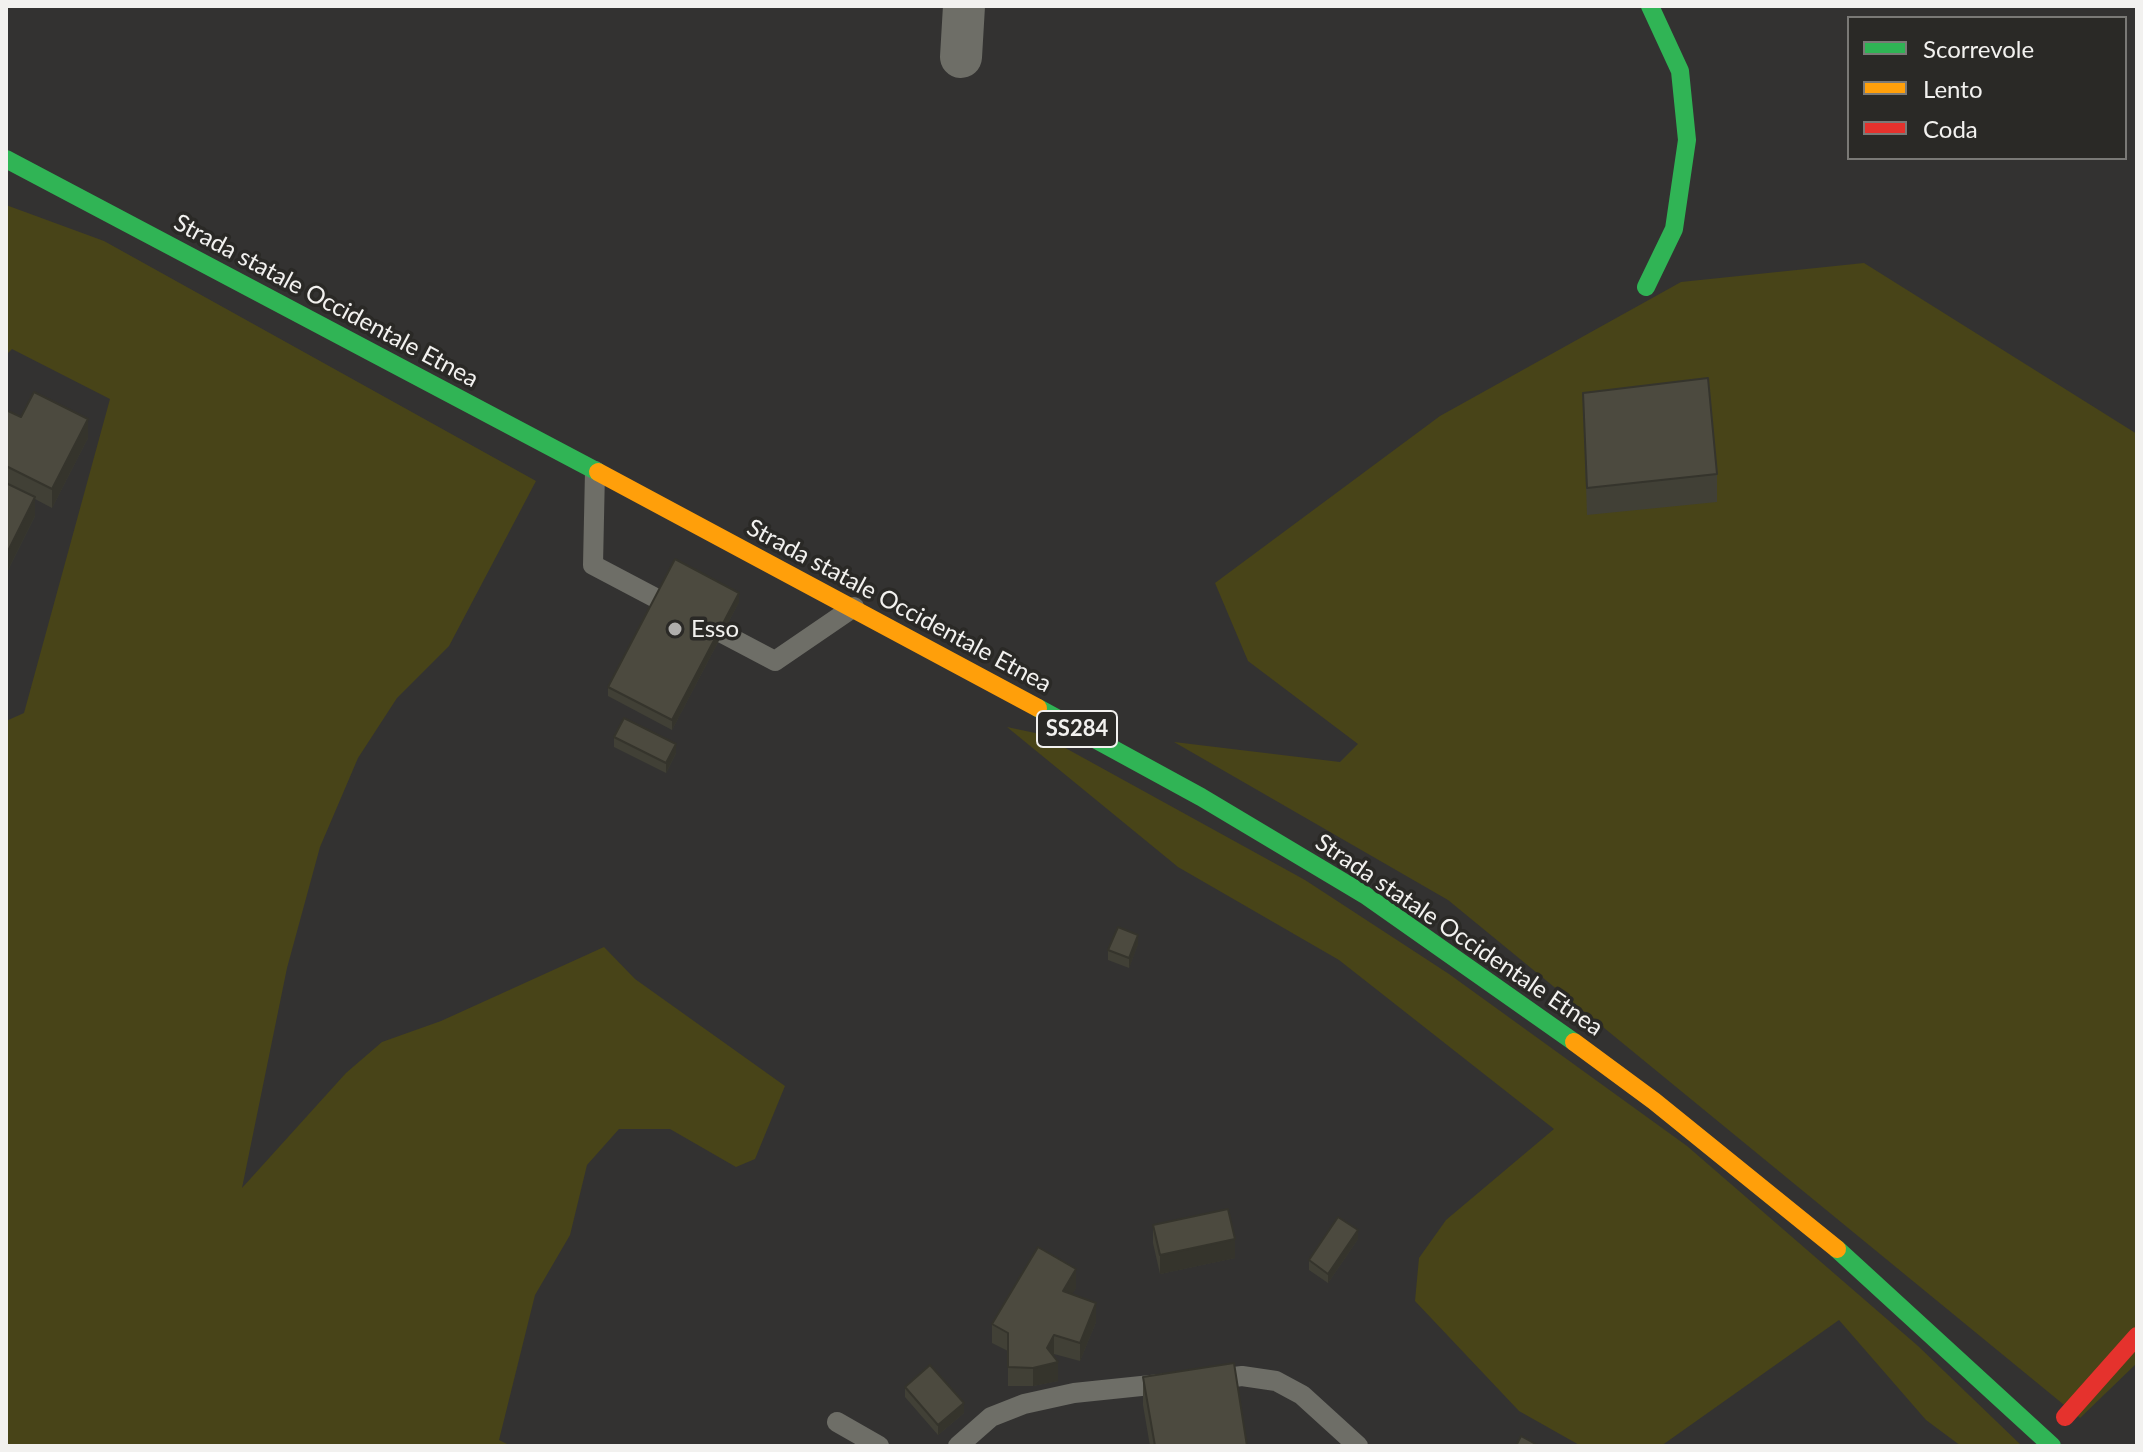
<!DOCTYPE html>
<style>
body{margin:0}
#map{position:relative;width:2143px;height:1452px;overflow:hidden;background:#333231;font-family:Lato,sans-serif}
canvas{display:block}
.frame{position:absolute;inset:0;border:8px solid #f2f1ef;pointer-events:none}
.legend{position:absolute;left:1847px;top:16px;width:280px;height:144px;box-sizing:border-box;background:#2a2926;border:2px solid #7a7976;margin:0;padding:10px 14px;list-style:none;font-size:24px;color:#f2f1ef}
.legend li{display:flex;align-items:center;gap:16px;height:40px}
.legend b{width:40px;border:2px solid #7a7976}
</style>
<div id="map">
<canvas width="2143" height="1452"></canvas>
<div class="frame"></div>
<ul class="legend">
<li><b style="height:10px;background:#30b455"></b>Scorrevole</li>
<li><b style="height:10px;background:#ff9f0a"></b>Lento</li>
<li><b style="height:10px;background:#e5322d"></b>Coda</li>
</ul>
</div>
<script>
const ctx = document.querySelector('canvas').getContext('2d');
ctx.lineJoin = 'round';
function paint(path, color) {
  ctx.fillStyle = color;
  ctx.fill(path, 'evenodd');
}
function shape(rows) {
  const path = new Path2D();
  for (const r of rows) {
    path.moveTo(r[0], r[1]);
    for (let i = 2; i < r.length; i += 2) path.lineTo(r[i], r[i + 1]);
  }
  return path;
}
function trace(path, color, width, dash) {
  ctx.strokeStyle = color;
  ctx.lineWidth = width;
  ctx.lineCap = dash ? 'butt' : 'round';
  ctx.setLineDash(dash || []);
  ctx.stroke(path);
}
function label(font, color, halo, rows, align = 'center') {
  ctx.font = font + ' Lato,sans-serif';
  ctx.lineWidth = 7;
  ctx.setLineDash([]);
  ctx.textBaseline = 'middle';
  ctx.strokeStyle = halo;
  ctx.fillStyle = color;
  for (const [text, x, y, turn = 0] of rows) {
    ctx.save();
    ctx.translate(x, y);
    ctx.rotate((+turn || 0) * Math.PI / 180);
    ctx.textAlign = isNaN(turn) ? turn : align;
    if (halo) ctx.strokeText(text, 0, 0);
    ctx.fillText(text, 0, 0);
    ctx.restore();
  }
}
paint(shape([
 [6,205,104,241,536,481,449,646,397,698,358,758,320,847,287,968,242,1188,346,1073,382,1042,441,1021,604,947,635,979,785,1086,755,1159,736,1167,670,1129,619,1129,587,1165,570,1235,535,1295,499,1440,511,1446,6,1446,6,721,24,713,110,399,12,349,6,355],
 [1864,263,2137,434,2137,1363,2080,1418,1448,900,1174,742,1340,762,1358,744,1248,661,1215,583,1440,416,1681,282],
 [1007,727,1040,734,1305,880,1449,974,1687,1146,1918,1346,2022,1446,1961,1446,1926,1420,1839,1320,1661,1446,1581,1446,1519,1411,1415,1301,1419,1258,1446,1220,1554,1129,1339,960,1178,867]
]), '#484418');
trace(shape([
 [595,471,593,565,775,661,854,607],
 [1210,1380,1242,1376,1276,1381,1302,1395,1358,1446],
 [837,1422,879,1446],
 [958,1446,991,1417,1024,1404,1074,1393,1170,1383]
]), '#6e6e67', 20);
trace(shape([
 [961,57,964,6]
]), '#6e6e67', 42);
trace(shape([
 [6,159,598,472],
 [1646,287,1674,229,1687,140,1680,71,1650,6],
 [1038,708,1201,797,1365,895,1574,1042],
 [1837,1249,2052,1446]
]), '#30b455', 18);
trace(shape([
 [598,472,1038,708],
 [1574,1042,1654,1101,1837,1249]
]), '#ff9f0a', 18);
trace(shape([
 [2065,1417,2137,1336]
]), '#e5322d', 18);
paint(shape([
 [1583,393,1717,474,1717,502,1587,515],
 [6,410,21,417,88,438,52,508,35,499,35,516,6,574],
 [739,602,672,730,608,696,608,687],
 [614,737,676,753,666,773,614,747],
 [1138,944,1129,968,1108,960,1108,950],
 [1153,1225,1235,1258,1160,1274,1153,1243],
 [1358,1239,1328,1283,1309,1270,1309,1260],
 [1076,1288,1072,1294,1096,1322,1080,1361,1054,1354,1053,1356,1058,1381,1033,1386,1008,1386,1008,1351,992,1343,992,1324],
 [1143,1377,1247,1446,1150,1446,1143,1405],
 [905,1387,964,1413,938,1435,905,1397]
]), '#414036');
paint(shape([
 [88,419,88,438,52,508,52,489],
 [35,497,35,516,6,574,6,555],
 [739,593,739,602,672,730,672,720],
 [676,744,676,753,666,773,666,763],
 [1138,935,1138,944,1129,968,1129,958],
 [1358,1230,1358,1239,1328,1283,1328,1274],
 [1235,1239,1235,1258,1160,1274,1160,1255],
 [1076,1269,1076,1288,1063,1310,1063,1291],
 [1096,1303,1096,1322,1080,1361,1080,1343],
 [1054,1335,1054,1354,1048,1364,1058,1362,1058,1381,1033,1386,1033,1368],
 [964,1403,964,1413,938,1435,938,1425]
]), '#35342c');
const building = shape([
 [1708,378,1717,474,1587,488,1583,393,1708,378],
 [34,392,88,419,52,489,6,466,6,410,21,417,34,392],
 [6,483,35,497,6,555,6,483],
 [675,559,739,593,672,720,608,687,675,559],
 [624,718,676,744,666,763,614,737,624,718],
 [1118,927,1138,935,1129,958,1108,950,1118,927],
 [1228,1209,1235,1239,1160,1255,1153,1225,1228,1209],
 [1338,1217,1358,1230,1328,1274,1309,1260,1338,1217],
 [1038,1247,1076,1269,1063,1291,1096,1303,1080,1343,1054,1335,1047,1348,1058,1362,1033,1368,1008,1367,1008,1333,992,1324,1038,1247],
 [1234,1363,1247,1446,1155,1446,1143,1377,1234,1363],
 [930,1365,964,1403,938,1425,905,1387,930,1365],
 [1521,1436,1539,1446,1516,1446,1521,1436]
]);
paint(building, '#4c4a3f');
trace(building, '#35342c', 2);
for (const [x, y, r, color] of [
 [675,629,8,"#afaeac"]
]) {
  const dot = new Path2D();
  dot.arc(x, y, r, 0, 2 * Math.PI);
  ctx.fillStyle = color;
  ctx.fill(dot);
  trace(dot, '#2a2926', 3);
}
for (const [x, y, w] of [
 [1077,729,80]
]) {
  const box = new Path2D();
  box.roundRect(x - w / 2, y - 18, w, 36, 6);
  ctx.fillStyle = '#2a2926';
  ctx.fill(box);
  trace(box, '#f2f1ef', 2);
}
label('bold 22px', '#f2f1ef', null, [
 ["SS284",1077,729]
]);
label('24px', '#f2f1ef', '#2a2926', [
 ["Strada statale Occidentale Etnea",326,301,28],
 ["Strada statale Occidentale Etnea",899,606,28],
 ["Strada statale Occidentale Etnea",1459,935,34]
]);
label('24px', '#f2f1ef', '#2a2926', [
 ["Esso",691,629]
], 'left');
</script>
